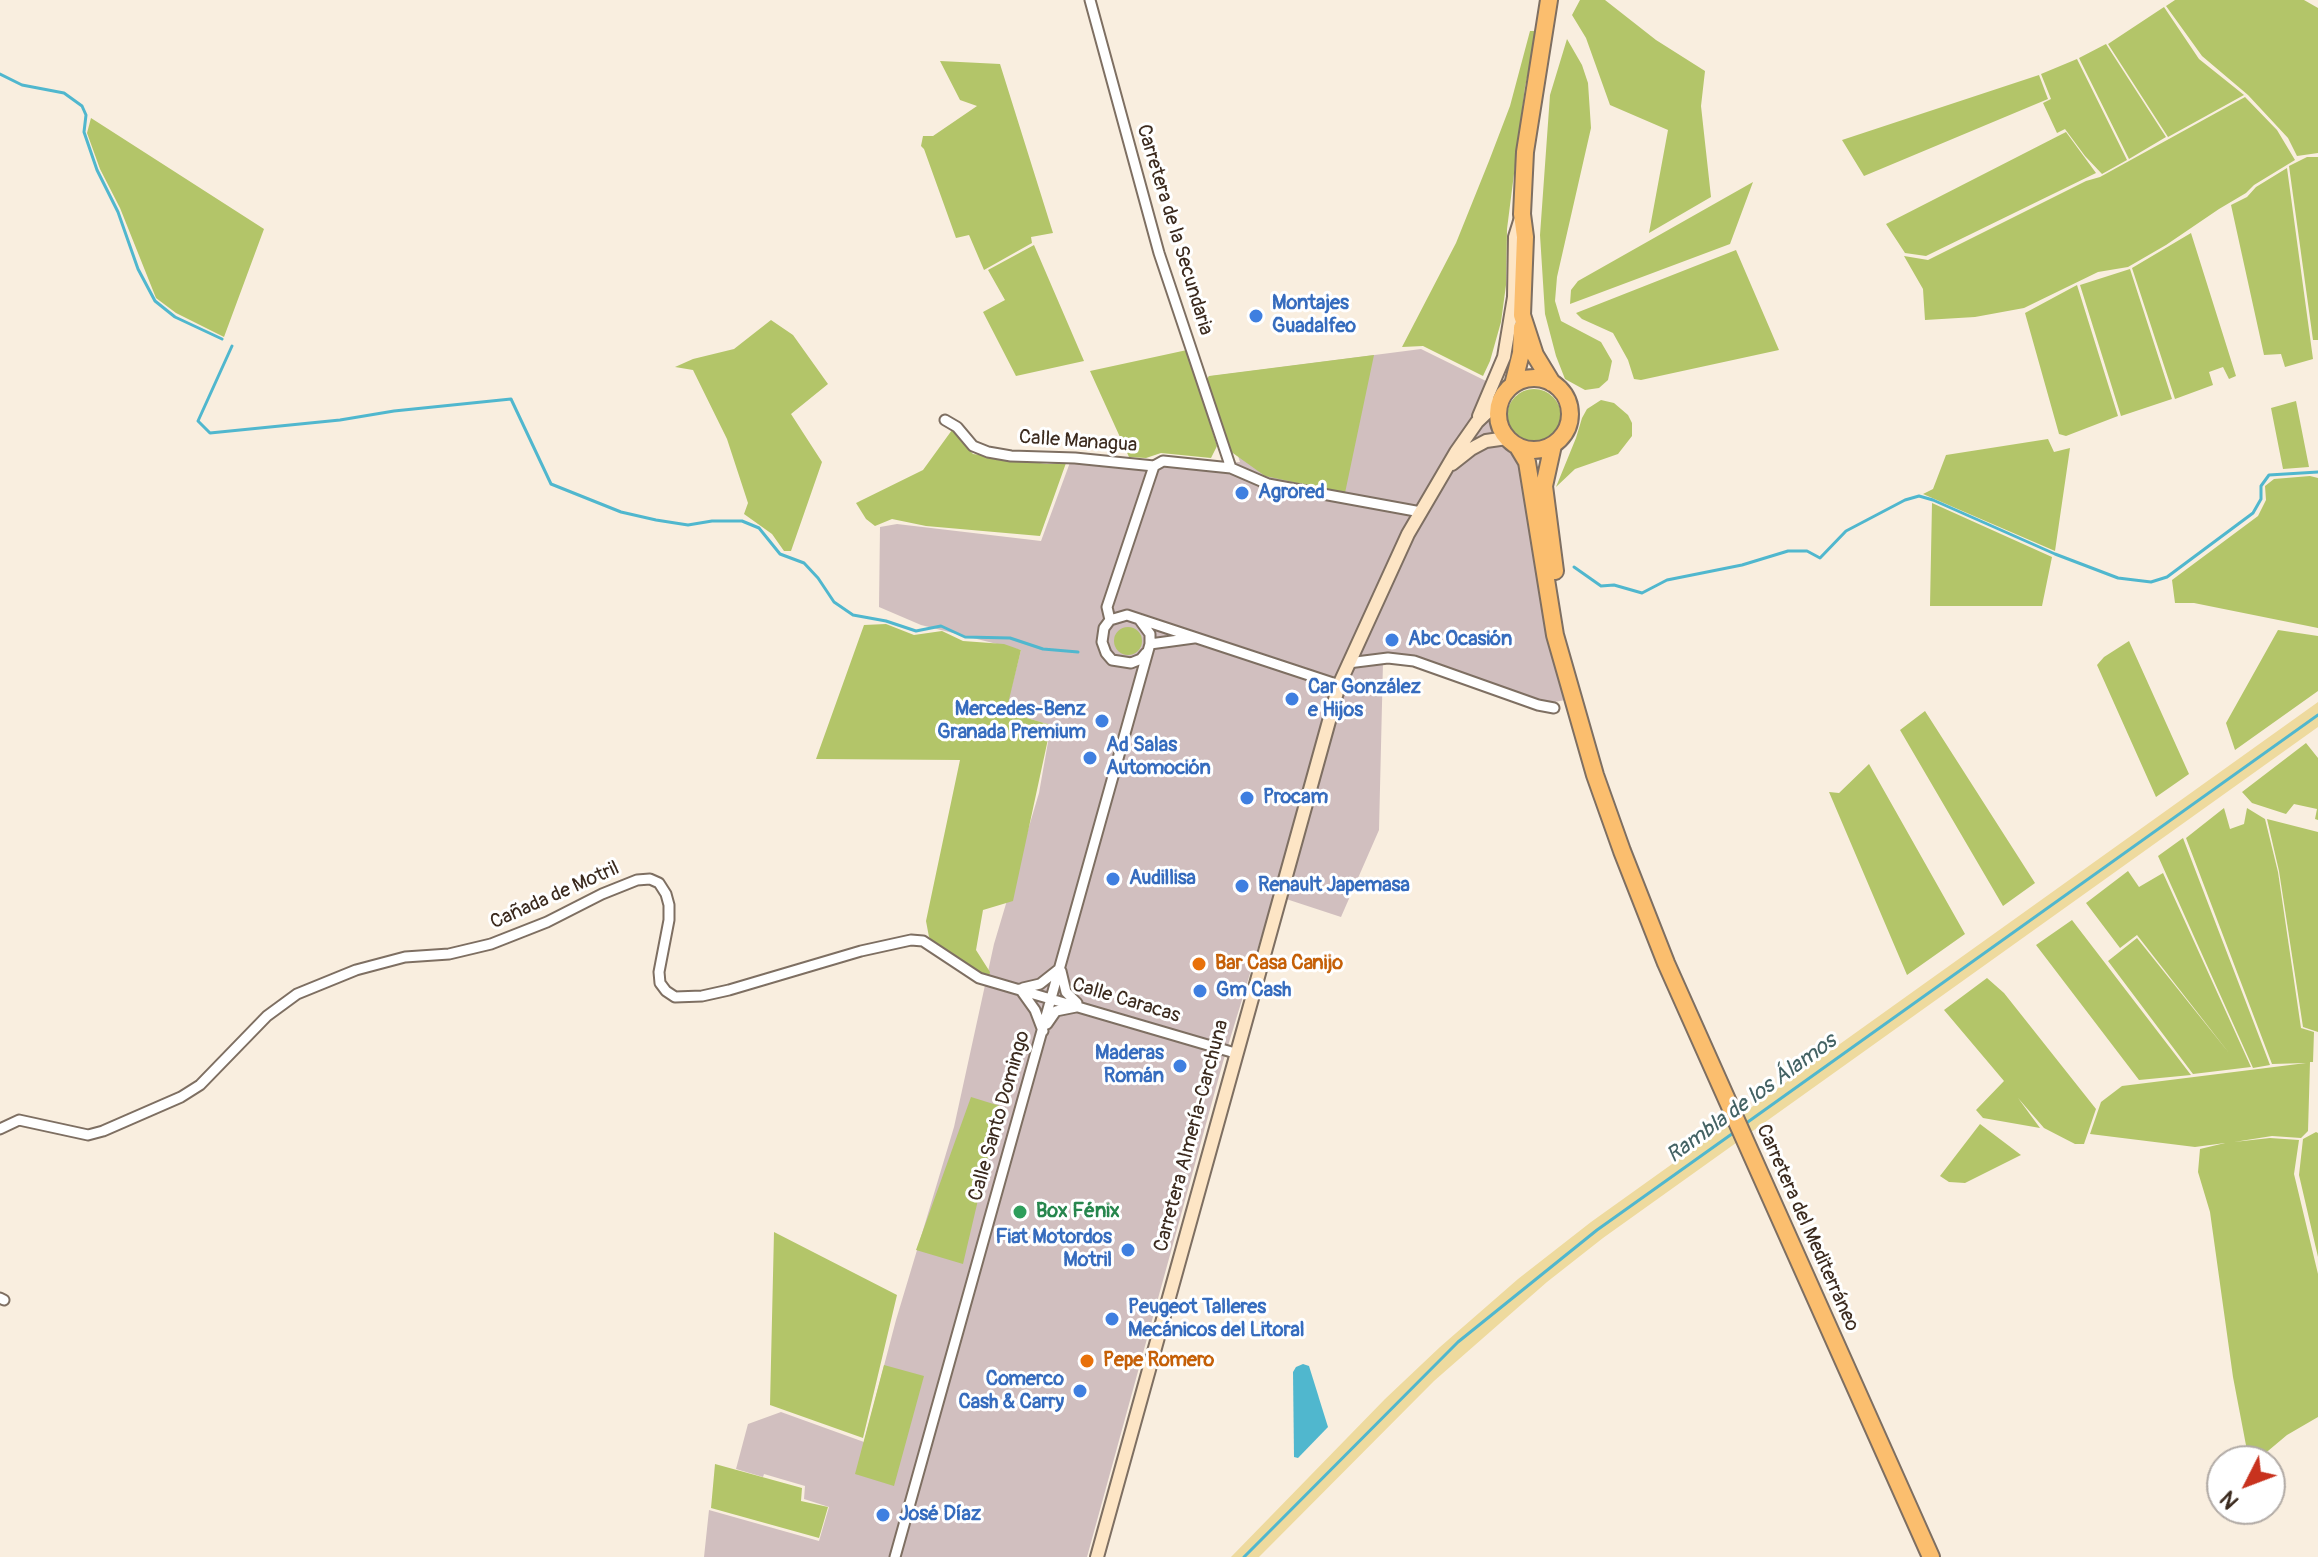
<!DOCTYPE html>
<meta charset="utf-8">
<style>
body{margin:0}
#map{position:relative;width:2318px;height:1557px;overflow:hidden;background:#f9eedf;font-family:Pangolin,sans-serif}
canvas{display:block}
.north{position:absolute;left:2206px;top:1445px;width:80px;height:80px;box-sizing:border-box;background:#fff;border:2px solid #b1aaa5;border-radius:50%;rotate:228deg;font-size:22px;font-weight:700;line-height:32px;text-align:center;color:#3b2a1e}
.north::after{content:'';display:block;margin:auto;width:28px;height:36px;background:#c8321e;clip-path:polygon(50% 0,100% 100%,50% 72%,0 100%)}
</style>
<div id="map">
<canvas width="2318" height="1557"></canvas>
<div class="north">N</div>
</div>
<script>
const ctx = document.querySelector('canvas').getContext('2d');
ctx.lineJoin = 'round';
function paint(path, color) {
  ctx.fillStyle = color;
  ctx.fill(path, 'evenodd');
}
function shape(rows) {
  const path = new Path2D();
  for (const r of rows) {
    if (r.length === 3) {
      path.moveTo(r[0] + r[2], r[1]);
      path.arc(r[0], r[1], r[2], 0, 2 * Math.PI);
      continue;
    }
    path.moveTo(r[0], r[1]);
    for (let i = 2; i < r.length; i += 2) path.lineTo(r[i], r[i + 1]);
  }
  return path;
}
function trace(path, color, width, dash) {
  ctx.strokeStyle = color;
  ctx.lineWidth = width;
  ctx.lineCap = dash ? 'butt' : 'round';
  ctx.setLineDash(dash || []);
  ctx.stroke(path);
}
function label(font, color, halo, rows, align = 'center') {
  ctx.font = font + ' Pangolin,sans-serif';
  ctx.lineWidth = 6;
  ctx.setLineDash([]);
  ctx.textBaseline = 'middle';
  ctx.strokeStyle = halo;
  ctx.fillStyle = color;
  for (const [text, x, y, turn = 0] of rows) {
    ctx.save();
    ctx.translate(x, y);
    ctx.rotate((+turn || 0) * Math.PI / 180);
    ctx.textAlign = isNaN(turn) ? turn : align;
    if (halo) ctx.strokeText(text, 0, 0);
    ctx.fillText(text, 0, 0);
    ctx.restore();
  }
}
paint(shape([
 [1421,349,1486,381,1524,462,1536,553,1565,700,1535,706,1415,664,1383,662,1379,830,1341,917,1274,895,1223,1062,1087,1557,704,1557,709,1510,819,1541,829,1507,804,1499,805,1486,764,1474,763,1477,736,1469,748,1424,781,1412,864,1442,896,1320,954,1127,994,944,1039,793,1051,725,1005,712,1021,650,921,625,879,607,880,527,897,524,1041,541,1072,457,1141,468,1240,462,1212,376]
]), '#d1bfbf');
paint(shape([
 [1580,0,1605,0,1656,40,1705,71,1701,106,1711,197,1649,233,1668,130,1610,105,1586,38,1572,15],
 [2175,0,2304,0,2318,8,2318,153,2297,156,2288,138,2248,95,2202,56,2166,6],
 [2164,7,2199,59,2244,95,2168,137,2108,44],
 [1530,31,1537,31,1525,87,1507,229,1506,285,1501,322,1490,361,1483,376,1423,346,1402,347,1456,243,1489,161,1510,106],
 [1567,39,1582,65,1588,83,1591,128,1557,277,1555,301,1561,321,1601,342,1612,361,1608,380,1599,388,1585,390,1565,379,1556,356,1545,314,1540,235,1550,95],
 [2106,44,2166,137,2129,159,2079,58],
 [2077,59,2127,160,2102,174,2085,156,2065,129,2057,133,2043,103,2051,99,2041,74],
 [940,61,1000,64,1053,233,1031,237,1032,243,984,270,969,235,956,238,924,149,921,146,923,136,933,136,977,106,960,100],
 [2039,75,2048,99,1864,176,1842,140],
 [2245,97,2277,130,2295,160,2254,185,2246,193,2219,209,2166,245,2128,267,2098,272,2024,308,1975,317,1925,320,1923,289,1904,256,1928,260,2086,181,2100,177],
 [91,118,264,229,224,337,176,313,156,298,120,208,100,169,87,133],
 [2066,132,2096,173,1926,256,1905,253,1886,224],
 [2307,157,2318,157,2318,340,2313,340,2289,166],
 [2287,168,2313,359,2285,367,2281,354,2264,355,2231,205,2247,197,2256,187],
 [1753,182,1730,244,1570,304,1571,290,1578,281],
 [2191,233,2236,376,2229,379,2223,367,2209,372,2213,385,2175,399,2132,268],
 [1034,245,1084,361,1016,376,983,312,1005,300,988,270],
 [1736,250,1779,350,1641,380,1634,379,1628,360,1613,333,1582,319,1576,313],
 [2130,269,2172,399,2121,416,2080,285],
 [2077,285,2118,416,2066,436,2059,434,2025,313],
 [771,320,793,335,828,384,791,414,822,462,791,551,784,551,772,534,744,514,748,503,727,439,693,370,675,367,693,359,734,349],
 [1187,350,1217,446,1211,458,1161,453,1146,458,1129,457,1090,371],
 [1374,355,1345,493,1265,476,1230,451,1206,380,1209,376],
 [1534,416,27],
 [1601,400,1614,403,1628,415,1632,423,1632,436,1618,454,1575,469,1556,487,1576,438,1582,418,1587,409],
 [2296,401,2309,467,2283,469,2271,408],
 [952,430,973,454,1047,464,1066,463,1040,536,926,526,892,519,875,526,866,519,856,503,923,470],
 [2048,439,2054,452,2070,448,2055,551,1923,494,1933,489,1946,455],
 [2310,476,2318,478,2318,628,2194,603,2175,603,2172,580,2258,516,2266,500,2265,486,2274,479],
 [1932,503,2052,557,2042,606,1930,606],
 [886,624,914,635,942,631,963,641,1004,644,1021,650,1006,712,1051,725,1013,901,983,910,976,950,990,972,989,977,973,971,938,948,929,937,926,921,960,760,816,759,864,625],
 [1128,641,14],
 [2278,630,2318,636,2318,691,2235,750,2226,723],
 [2129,641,2189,774,2156,797,2097,665,2104,657],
 [1925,711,2035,883,2003,906,1900,730],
 [2306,743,2318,758,2318,820,2315,819,2317,809,2294,804,2286,814,2252,803,2242,792],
 [1869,764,1965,934,1907,975,1829,792,1839,793],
 [2224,808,2230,829,2244,824,2247,808,2265,819,2278,872,2301,1028,2314,1032,2313,1062,2310,1062,2308,1131,2301,1138,2272,1136,2234,1142,2270,1138,2299,1140,2294,1174,2318,1274,2318,1417,2287,1435,2256,1461,2249,1461,2233,1377,2210,1212,2198,1172,2200,1149,2225,1143,2195,1147,2090,1134,2101,1102,2122,1086,2306,1063,2272,1064,2186,838],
 [2267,819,2318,832,2318,1032,2303,1027,2279,871],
 [2183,838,2270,1065,2253,1068,2158,856],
 [2128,871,2139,887,2163,873,2251,1067,2193,1074,2108,961,2137,938,2229,1053,2137,935,2120,948,2086,903],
 [2072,920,2191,1075,2139,1080,2036,945],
 [1987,978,2004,993,2096,1109,2084,1144,2075,1144,2044,1128,2018,1098,2040,1128,1983,1118,1976,1110,2004,1081,1944,1010],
 [971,1097,1000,1106,963,1264,916,1250],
 [1980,1124,2021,1155,1965,1183,1949,1182,1940,1176],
 [2316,1132,2318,1133,2318,1257,2299,1175,2303,1139],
 [774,1232,897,1295,863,1438,770,1405],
 [884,1365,924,1376,894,1486,855,1474],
 [715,1464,802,1488,801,1501,828,1507,819,1538,711,1508]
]), '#b3c569');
paint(shape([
 [2318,702,2318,727,1603,1238,1547,1282,1434,1381,1259,1557,1231,1557,1385,1399,1440,1347,1518,1279,1591,1222]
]), '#eeda9e');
paint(shape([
 [1303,1364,1309,1366,1328,1427,1298,1458,1294,1457,1293,1372,1296,1367]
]), '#50b7ce');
trace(shape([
 [0,74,22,85,64,93,82,106,86,115,84,132,97,170,118,212,138,269,155,301,175,317,222,339],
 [232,346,198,421,210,433,340,420,394,411,511,399,551,484,621,512,656,520,688,525,712,521,742,521,759,528,780,554,804,563,818,578,834,602,853,615,886,621,916,631,941,626,965,637,1010,638,1043,649,1078,652],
 [1574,567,1601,586,1614,585,1642,593,1667,580,1742,565,1788,551,1807,551,1820,558,1846,531,1905,500,1919,496,1933,500,2055,554,2118,578,2151,582,2167,577,2253,513,2261,499,2261,486,2269,475,2318,472],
 [1745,1124,2318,715],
 [1244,1557,1458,1342,1597,1230,1736,1131]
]), '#50b7ce', 3);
const street = shape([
 [1090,0,1159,253,1231,468],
 [945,420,957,427,973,446,988,452,1011,456,1075,458,1154,466],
 [1154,466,1163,461,1231,468,1268,484,1421,512],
 [1110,620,1107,607,1154,466],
 [1150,644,1194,638],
 [1146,653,1141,659,1131,663,1112,660,1106,653,1102,642,1104,628,1110,620,1127,615,1339,685],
 [1348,663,1388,658,1414,661,1538,705,1554,708],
 [1061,971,1066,992,1077,1003],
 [1023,988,1040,984,1059,969],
 [1020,989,1035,1010,1043,1031],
 [1047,1024,1056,1011,1076,1007],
 [0,1129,19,1120,88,1135,103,1131,181,1097,200,1085,267,1016,297,994,356,970,405,957,449,954,491,944,547,922,602,894,637,880,650,879,659,883,666,894,669,905,669,920,659,972,660,983,666,991,675,997,702,996,729,990,861,951,911,940,923,941,979,978,1235,1053],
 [0,1298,4,1300],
 [895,1557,1150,644,1150,634,1139,619]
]);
const secondary = shape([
 [1479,416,1504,357,1514,297,1515,237,1520,221],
 [1452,464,1471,449,1486,441,1507,438],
 [1097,1557,1339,685,1408,534,1456,452,1477,422,1501,399]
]);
const highway = shape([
 [1549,0,1525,152,1522,214,1525,237,1522,315,1535,355,1552,383],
 [1534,414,36],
 [1513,385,1521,353,1522,328],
 [1553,445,1544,486,1555,571],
 [1518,447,1527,462,1555,635,1595,775,1622,851,1666,963,1931,1557]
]);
trace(street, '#7e6f62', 13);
trace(secondary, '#7e6f62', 16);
trace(highway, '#7e6f62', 20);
trace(street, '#fff', 9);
trace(secondary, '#fde5c5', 12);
trace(highway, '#fbbe6e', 16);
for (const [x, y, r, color] of [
 [1256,316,8,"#3f7fe0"],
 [1242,493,8,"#3f7fe0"],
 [1392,640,8,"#3f7fe0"],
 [1292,699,8,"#3f7fe0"],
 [1102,721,8,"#3f7fe0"],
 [1090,758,8,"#3f7fe0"],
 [1247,798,8,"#3f7fe0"],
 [1113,879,8,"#3f7fe0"],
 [1242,886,8,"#3f7fe0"],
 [1199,964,8,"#e8710a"],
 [1200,991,8,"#3f7fe0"],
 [1180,1066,8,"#3f7fe0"],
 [1020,1212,8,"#2e9e5b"],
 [1128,1250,8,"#3f7fe0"],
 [1112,1319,8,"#3f7fe0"],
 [1087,1361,8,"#e8710a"],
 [1080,1391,8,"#3f7fe0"],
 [883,1515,8,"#3f7fe0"]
]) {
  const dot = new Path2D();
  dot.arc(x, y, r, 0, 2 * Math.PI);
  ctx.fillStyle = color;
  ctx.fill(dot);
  trace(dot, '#fff', 3);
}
label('20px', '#3b2a1e', '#fff', [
 ["Carretera de la Secundaria",1174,230,73],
 ["Calle Managua",1078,442,4],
 ["Cañada de Motril",555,896,-24],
 ["Calle Caracas",1126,1001,17],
 ["Calle Santo Domingo",1000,1116,-74],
 ["Carretera Almería-Carchuna",1192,1136,-75],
 ["Carretera del Mediterráneo",1807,1228,66]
]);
label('bold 20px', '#366cbe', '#fff', [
 ["Montajes",1272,304],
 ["Guadalfeo",1272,327],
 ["Agrored",1258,493],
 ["Abc Ocasión",1408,640],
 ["Car González",1308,688],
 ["e Hijos",1308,711],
 ["Mercedes-Benz",1086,710,"right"],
 ["Granada Premium",1086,733,"right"],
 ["Ad Salas",1106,746],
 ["Automoción",1106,769],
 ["Procam",1263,798],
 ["Audillisa",1129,879],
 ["Renault Japemasa",1258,886],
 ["Gm Cash",1216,991],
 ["Maderas",1164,1054,"right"],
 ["Román",1164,1077,"right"],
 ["Fiat Motordos",1112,1238,"right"],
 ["Motril",1112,1261,"right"],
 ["Peugeot Talleres",1128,1308],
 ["Mecánicos del Litoral",1128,1331],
 ["Comerco",1064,1380,"right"],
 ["Cash & Carry",1064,1403,"right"],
 ["José Díaz",899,1515]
], 'left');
label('bold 20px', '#c56008', '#fff', [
 ["Bar Casa Canijo",1215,964],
 ["Pepe Romero",1103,1361]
], 'left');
label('bold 20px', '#27864d', '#fff', [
 ["Box Fénix",1036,1212]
], 'left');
label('italic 22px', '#436264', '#fff', [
 ["Rambla de los Álamos",1752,1099,-36]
]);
</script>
